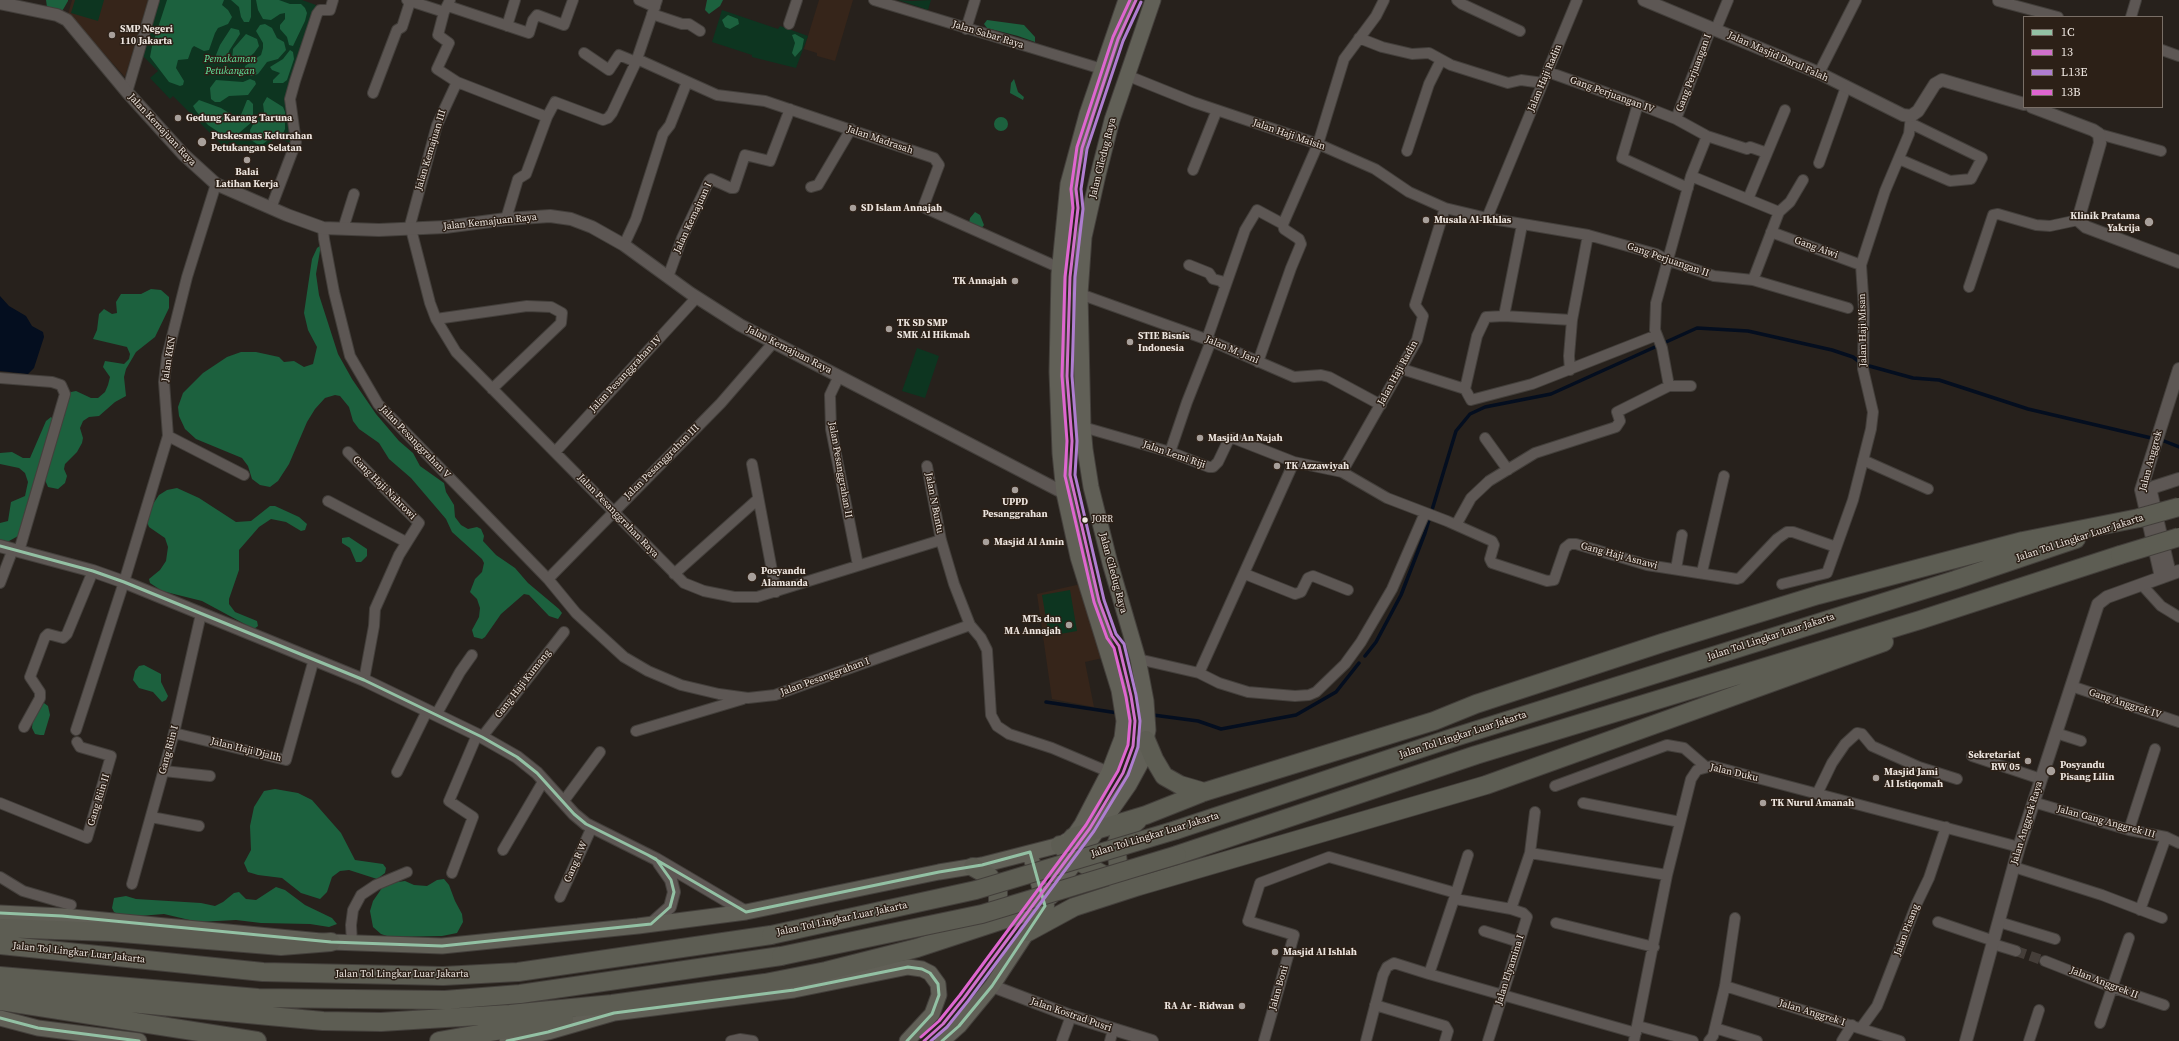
<!DOCTYPE html>
<style>
body{margin:0}
#map{position:relative;width:2179px;height:1041px;overflow:hidden;background:#27211c;font-family:"Source Serif 4",serif}
canvas{display:block}
.legend{position:absolute;left:2023px;top:16px;width:140px;height:92px;box-sizing:border-box;background:#2c2017;border:1px solid #796f67;margin:0;padding:5px 7px;list-style:none;font-size:12px;color:#ede5df}
.legend li{display:flex;align-items:center;gap:8px;height:20px}
.legend b{width:20px;border:1px solid #796f67}
</style>
<div id="map">
<canvas width="2179" height="1041"></canvas>
<ul class="legend">
<li><b style="height:5px;background:#93c1a4"></b>1C</li>
<li><b style="height:5px;background:#d070cb"></b>13</li>
<li><b style="height:5px;background:#af7dd0"></b>L13E</li>
<li><b style="height:5px;background:#df65d0"></b>13B</li>
</ul>
</div>
<script>
const ctx = document.querySelector('canvas').getContext('2d');
ctx.lineJoin = 'round';
function paint(path, color) {
  ctx.fillStyle = color;
  ctx.fill(path, 'evenodd');
}
function shape(rows) {
  const path = new Path2D();
  for (const r of rows) {
    if (r.length === 3) {
      path.moveTo(r[0] + r[2], r[1]);
      path.arc(r[0], r[1], r[2], 0, 2 * Math.PI);
      continue;
    }
    path.moveTo(r[0], r[1]);
    for (let i = 2; i < r.length; i += 2) path.lineTo(r[i], r[i + 1]);
  }
  return path;
}
function trace(path, color, width, dash) {
  ctx.strokeStyle = color;
  ctx.lineWidth = width;
  ctx.lineCap = dash ? 'butt' : 'round';
  ctx.setLineDash(dash || []);
  ctx.stroke(path);
}
function label(font, color, halo, rows, align = 'center') {
  ctx.font = font + ' "Source Serif 4",serif';
  ctx.lineWidth = 3;
  ctx.setLineDash([]);
  ctx.textBaseline = 'middle';
  ctx.strokeStyle = halo;
  ctx.fillStyle = color;
  for (const [text, x, y, turn = 0] of rows) {
    ctx.save();
    ctx.translate(x, y);
    ctx.rotate((+turn || 0) * Math.PI / 180);
    ctx.textAlign = isNaN(turn) ? turn : align;
    if (halo) ctx.strokeText(text, 0, 0);
    ctx.fillText(text, 0, 0);
    ctx.restore();
  }
}
paint(shape([
 [72,0,148,0,125,77,68,14],
 [819,0,853,0,835,61,817,56,817,53,804,49],
 [1085,583,1107,657,1085,662,1094,707,1052,699,1037,594]
]), '#36251a');
paint(shape([
 [75,0,104,0,98,21,71,13],
 [159,0,302,0,316,5,285,100,292,138,291,143,276,138,260,150,243,144,242,147,229,142,226,149,173,96,170,99,150,78,158,71,143,56],
 [898,0,912,1,931,0,928,10],
 [722,10,778,29,780,26,808,36,796,68,752,57,752,55,712,42],
 [917,348,939,356,925,398,902,391],
 [1070,590,1077,631,1049,636,1042,595]
]), '#0d3520');
paint(shape([
 [46,0,68,0,68,1,61,13,47,7],
 [167,0,224,0,222,5,228,10,232,17,228,24,218,28,215,33,209,50,204,51,194,46,192,48,188,59,178,60,176,68,184,81,183,85,180,86,169,82,150,57,152,46],
 [231,0,251,0,251,17,249,22,244,22,241,17,239,7],
 [256,0,279,0,290,4,301,4,305,8,307,13,305,21,293,46,289,45,287,37,280,29,280,25,285,19,285,13,280,14,271,20,263,19,258,10],
 [707,0,723,0,720,6,709,14,705,10],
 [728,15,738,19,739,24,730,29,725,27,722,20],
 [987,20,1024,25,1035,37,1035,42,1018,36,987,28,984,24],
 [260,25,265,24,272,28,277,38,284,42,286,50,278,59,267,62,258,74,251,76,246,73,245,66,261,55,263,48,263,43,256,31],
 [231,28,239,30,240,34,229,51,226,61,221,63,217,60,216,55,220,45],
 [246,34,257,39,259,46,254,53,248,58,238,62,232,60,233,49],
 [795,34,804,39,802,49,795,57,792,53,795,43,792,35],
 [290,50,293,52,294,59,287,80,283,83,273,83,273,80,280,73,272,70,270,67,283,59],
 [250,79,255,81,256,84,248,95,229,96,220,102,215,102,211,99,210,88,216,80,243,82],
 [1014,79,1018,92,1024,97,1023,100,1010,93,1011,83],
 [267,97,283,107,285,112,285,129,282,136,273,136,263,144,257,144,251,140,250,130,255,121,265,119,263,104],
 [199,100,221,108,237,118,241,115,247,100,249,100,253,104,253,121,239,133,226,137,208,125,196,111,193,106],
 [1001,124,7],
 [975,212,980,215,984,225,981,229,969,223,970,218],
 [321,245,316,274,319,295,338,354,352,379,376,414,399,441,413,453,420,466,444,483,446,492,454,505,455,517,461,525,468,529,477,527,481,529,484,536,483,541,496,555,515,568,528,583,559,609,562,613,558,619,549,616,529,595,524,594,501,614,485,637,482,639,474,637,472,630,479,617,480,608,477,599,470,592,475,579,482,572,484,563,482,559,452,532,446,519,411,478,389,459,379,443,359,429,353,421,349,407,340,396,335,395,325,398,315,409,307,422,289,464,278,481,270,487,260,485,252,479,248,466,242,458,196,439,185,429,179,416,178,407,183,393,203,373,227,357,241,352,256,352,279,357,284,362,294,361,304,367,313,364,317,347,308,330,304,313,312,259,317,248],
 [151,289,161,290,169,297,169,308,155,337,136,352,126,369,124,377,126,396,115,402,99,416,89,417,83,421,80,428,83,438,82,443,77,452,65,464,64,469,67,476,65,483,58,489,48,487,45,480,68,395,71,392,76,391,91,398,98,398,105,392,108,385,110,377,103,367,105,361,124,364,129,359,130,354,127,347,93,339,97,330,99,314,104,309,112,314,117,313,116,302,121,294,141,294],
 [51,417,54,420,20,535,9,541,0,542,0,523,8,521,11,502,25,496,28,482,25,473,19,468,0,464,0,453,12,452,23,458,30,458,46,421],
 [177,488,199,498,236,522,251,521,270,506,275,506,299,517,307,524,305,530,301,531,286,522,271,519,259,527,239,550,239,570,229,599,229,604,235,612,257,621,258,626,254,629,202,601,162,591,150,583,149,579,160,570,166,561,168,547,165,538,149,527,147,522,151,507,159,495,167,490],
 [349,537,367,549,367,556,361,562,356,562,350,548,342,543,342,538],
 [144,665,161,674,161,682,168,696,166,700,162,702,153,692,139,688,133,680,135,671,139,666],
 [42,703,44,703,48,706,50,715,44,735,40,735,35,734,32,728,33,718],
 [275,789,298,793,312,800,341,833,355,860,383,864,386,868,385,873,377,879,349,870,340,871,332,877,327,892,320,899,301,893,282,878,258,875,248,872,244,863,251,850,250,826,254,807,264,791],
 [444,879,449,885,455,901,462,914,463,922,457,933,442,936,390,937,381,934,373,927,370,911,373,901,382,888,391,883,405,881,414,885,427,886,437,880],
 [276,887,285,890,305,905,332,918,337,924,329,927,310,924,261,923,236,920,198,922,164,914,139,916,118,914,114,912,112,908,114,898,126,896,136,899,201,903,215,906,223,902,234,893,239,892,246,899,256,900]
]), '#1c613e');
paint(shape([
 [0,296,9,306,26,316,32,326,43,332,44,337,34,368,28,374,0,371]
]), '#040e1f');
trace(shape([
 [1365,656,1376,642,1401,595,1425,533,1456,431,1470,414,1485,407,1551,394,1697,328,1748,331,1832,350,1853,357,1862,364,1913,378,1939,380,2028,409,2164,441,2179,447],
 [1046,702,1118,713],
 [1153,715,1198,721,1221,729,1296,715,1336,692,1359,663]
]), '#040e1f', 3.5);
trace(shape([
 [2016,951,2045,961]
]), '#453e39', 10, [10, 5]);
const minor = shape([
 [407,0,444,12],
 [639,0,655,7],
 [874,0,1102,69],
 [1457,0,1462,4,1520,31],
 [1998,1,2058,17],
 [448,6,529,33,533,20,537,15,564,25,573,0],
 [652,14,682,24,689,24,700,31],
 [2131,17,2136,0],
 [789,24,797,0],
 [507,26,515,0],
 [966,29,975,0],
 [1716,29,1728,0],
 [1359,38,1382,47,1412,54,1429,53,1451,65,1508,83,1521,80,1543,83],
 [2162,50,2179,56],
 [584,53,609,70,619,55,636,62],
 [637,59,717,95,765,101,934,158,939,165,924,205,925,208,1060,268],
 [1548,72,1638,104,1676,119,1707,136,1747,149,1750,147,1767,153],
 [1819,73,1856,0],
 [1126,75,1193,102,1318,144,1375,169,1409,192,1445,208],
 [457,82,547,117],
 [127,92,154,0],
 [373,93,397,30,402,27,410,2],
 [1638,104,1622,158,1688,188],
 [1676,119,1711,28],
 [2099,134,2161,151],
 [1407,151,1429,84,1441,60],
 [1899,159,1950,181,1971,179,1982,158,1912,124],
 [1819,163,1846,87],
 [1193,170,1217,110],
 [1691,176,1779,212],
 [811,187,818,185,851,129],
 [1748,199,1785,110],
 [271,208,296,142,290,99,295,81,317,14,320,10,330,10,333,0],
 [1487,218,1588,235,1656,254,1667,260,1714,276,1753,280,1848,308],
 [506,219,518,179,526,174,547,117,555,102,603,120,608,118,612,113,636,62,657,0],
 [1522,225,1504,316,1486,317,1477,336,1465,389,1471,400,1532,384,1657,335],
 [323,228,324,239,334,292,350,356,378,404,548,579,576,613,624,657,648,671,681,685,719,694,748,698,775,695,970,625],
 [343,229,354,194],
 [409,229,437,125,457,82,437,69,449,43,438,35,444,12,450,0],
 [411,229,430,303,436,319,456,352,684,583,704,591,734,597,757,597,941,540],
 [1771,232,1861,265],
 [624,245,636,219,663,134,670,125,687,82],
 [1189,265,1209,273,1213,279,1221,281,1225,286],
 [668,277,682,238,709,181,711,179,731,188,734,188,745,155,770,161,790,109],
 [1753,280,1779,212,1790,202,1803,180],
 [1969,287,1993,215,1998,214,2036,225,2050,226,2078,220],
 [1080,294,1211,341,1294,377,1321,375,1329,377,1381,405],
 [1504,316,1572,320],
 [436,319,527,306,551,307,562,313,561,323,492,389],
 [1207,339,1245,230,1257,210,1283,224,1318,144,1344,59,1376,16,1384,0],
 [1258,362,1291,268,1301,244,1299,239,1284,229,1283,224],
 [1402,369,1465,389],
 [1570,370,1569,356,1572,320,1588,235],
 [839,376,830,395,831,429,858,565],
 [0,378,52,382,61,385,65,394,19,551],
 [1669,386,1662,348,1655,330,1656,303,1691,176,1707,136],
 [1083,427,1170,452,1209,467,1213,467,1218,462,1229,439,1233,438,1294,462],
 [168,436,244,475],
 [1485,438,1508,470],
 [556,451,697,297],
 [348,452,419,523,399,555,375,609,374,626,364,680],
 [1170,452,1187,402,1211,341],
 [1863,460,1928,489],
 [752,464,776,592],
 [927,466,941,540,954,584,970,625,981,638,987,650,991,715,997,726,1009,734,1052,748,1109,772],
 [1342,472,1417,340,1423,316,1415,305,1445,208,1487,218,1577,0],
 [328,501,406,542],
 [1456,525,1471,498,1489,481,1535,453,1616,427,1620,421,1617,412,1669,386,1691,386],
 [1676,569,1682,535],
 [1702,572,1724,476],
 [674,574,758,499],
 [1245,574,1295,594,1301,592,1308,578,1313,576,1348,590],
 [548,579,721,403,773,343],
 [0,583,13,549],
 [1782,584,1827,573,1853,500,1871,429,1873,412,1863,369,1864,310,1861,265,1885,191,1909,134,1911,116],
 [2142,585,2161,606,2179,617],
 [1138,659,1199,673,1294,462,1342,472,1387,498,1447,521,1492,541,1494,545,1490,559,1492,563,1547,581,1554,580,1565,548,1570,544,1576,544,1647,565,1737,579,1740,578,1777,539,1787,532,1793,532,1836,547],
 [1199,673,1219,683,1248,692,1295,696,1309,695,1316,692,1345,664,1361,642,1392,589,1425,513],
 [2071,686,2179,722],
 [436,715,460,672,472,655],
 [24,727,40,698,40,692,30,677,45,637,48,634,63,638,67,634,93,571],
 [76,730,124,582,168,436,164,382,167,357,187,277,216,184],
 [636,731,743,699],
 [174,733,286,760,314,659],
 [2056,733,2081,741],
 [482,737,564,632],
 [1972,756,2041,779],
 [164,771,210,776],
 [397,772,427,711],
 [1555,786,1667,745,1684,748,1706,767],
 [1817,794,1832,763,1845,744,1857,733,1862,734,1872,746,1881,750,1919,767,1957,779],
 [563,802,600,752],
 [2033,802,2129,830,2166,837,2179,843],
 [0,803,87,838,111,756,80,747,77,742],
 [1583,803,1680,822],
 [151,817,199,826],
 [2129,830,2155,749],
 [503,850,544,780],
 [1530,853,1667,875],
 [2014,867,2102,895,2162,918],
 [452,873,473,817,449,801,477,735],
 [0,877,23,891,71,905],
 [132,884,174,733,201,614],
 [1456,893,1468,855],
 [560,897,592,827],
 [1455,899,1511,909,1523,913,1527,917,1488,1041],
 [1511,909,1530,853,1535,812],
 [2140,910,2166,837],
 [1938,922,1994,941],
 [1999,922,2055,939],
 [1556,923,1654,947],
 [1484,931,1519,942],
 [352,943,351,925,353,910,361,895,376,885,407,872],
 [1993,944,2016,951],
 [2045,961,2111,987,2164,1005],
 [1429,974,1636,1033],
 [1725,986,1900,1041],
 [1375,1005,1445,1026,1448,1031,1445,1041],
 [2100,1023,2129,938],
 [1638,1026,1693,1041],
 [1715,1028,1757,1041],
 [1861,1028,1877,1006,1881,996,1917,903,1929,878,1946,827],
 [731,1041,740,1039,753,1041],
 [1062,1041,1071,1016],
 [1110,1041,1113,1030],
 [1264,1041,1294,935,1248,921,1260,883,1329,857,1456,893,1429,974,1394,963,1387,967,1383,975,1366,1041],
 [1634,1041,1667,875,1691,779,1697,770,1712,766,2019,847],
 [1709,1041,1713,1036,1725,986,1735,918],
 [1842,1041,1852,1025],
 [2029,1041,2039,1010]
]);
const tertiary = shape([
 [1644,0,1819,73,1903,115,1911,116,1918,111,1935,84,1942,80,2024,104],
 [0,3,57,15,67,20,127,92,183,154,216,184,287,215,323,228,379,230,445,227,506,219,550,216,571,219,592,227,624,245,690,293,740,325,1064,493],
 [2032,107,2093,130,2099,134,2100,143,2078,220,2086,227,2179,262],
 [0,546,93,571,124,582,364,680,482,737,517,757,537,773,574,814,586,824,656,859,746,912],
 [2170,574,2151,492,2154,487,2179,479],
 [2161,577,2141,490,2179,369],
 [651,924,670,907,674,892,671,880,659,863],
 [992,986,1071,1016,1152,1041],
 [1966,1041,2019,847,2098,604,2107,597,2179,571]
]);
const primary = shape([
 [1032,861,1045,906],
 [1051,897,1129,785,1141,763,1148,730,1146,701,1138,659,1110,563,1091,487,1085,449,1083,427,1080,294,1084,237,1098,175,1112,120,1153,0],
 [0,913,62,916,331,942,442,946,638,926,746,912,939,872,982,865,1060,845,1073,837,1082,824,1109,772,1122,738,1124,721,1119,690,1078,557,1064,493,1060,453,1057,372,1059,274,1068,184,1087,114,1126,0],
 [0,1018,38,1028,139,1041],
 [507,1041,548,1032,614,1013,794,990,908,967,922,969,930,973,938,984,939,995,932,1014,907,1041],
 [942,1041,959,1026,992,986,1034,922]
]);
const motorway = shape([
 [1146,740,1154,759,1164,776,1180,785,1204,792],
 [1176,830,1452,738,1955,580,2076,539],
 [1073,837,1146,815,1204,792,1434,721,1476,704,1662,643,1818,595,2023,541,2139,518],
 [1060,845,1076,860,1102,874,1118,879],
 [1177,855,1476,755,1920,620,2120,555],
 [973,867,989,876,998,891,998,905,988,921],
 [1135,881,1123,872,1118,864,1116,845,1119,837,1138,820],
 [0,928,110,932,281,946,331,942],
 [1028,932,1074,907,1139,886,1486,785,1884,642],
 [0,945,263,972,443,976,518,972,771,935],
 [0,976,258,998,445,1000,520,994,781,956],
 [0,991,323,1021,381,1022,510,1014,612,1004,765,983,826,971,917,948,1045,906],
 [0,1001,257,1041],
 [439,1041,564,1019]
]);
trace(minor, '#433f3b', 12);
trace(tertiary, '#433f3b', 14);
trace(primary, '#433f3b', 17);
trace(motorway, '#433f3b', 20);
trace(minor, '#5d5754', 10);
trace(tertiary, '#5d5754', 12);
trace(primary, '#616057', 15);
trace(motorway, '#5d5d53', 18);
const motorwayBridge = shape([
 [2139,518,2179,507],
 [2120,555,2179,537],
 [771,935,976,890,1176,830],
 [781,956,982,914,1177,855]
]);
trace(motorwayBridge, '#433f3b', 20, []);
trace(motorwayBridge, '#5d5d53', 18);
trace(shape([
 [0,546,93,571,124,582,364,680,482,737,517,757,537,773,574,814,586,824,656,859,671,880,674,892,670,907,651,924,442,946,331,942,62,916,0,913],
 [648,855,746,912,939,872,982,865,1030,852,1045,906,992,986,959,1026,942,1041],
 [0,1018,38,1028,139,1041],
 [507,1041,548,1032,614,1013,794,990,908,967,922,969,930,973,938,984,939,995,932,1014,907,1041]
]), '#93c1a4', 3);
trace(shape([
 [924,1041,943,1024,964,998,1090,828,1123,773,1133,746,1135,721,1131,696,1119,646,1112,636,1099,601,1070,475,1072,441,1067,376,1070,277,1078,208,1076,189,1082,148,1118,39,1136,0]
]), '#d070cb', 3);
trace(shape([
 [931,1041,947,1027,968,1001,1094,831,1128,775,1138,747,1140,721,1136,695,1124,644,1116,634,1104,600,1075,475,1077,441,1072,376,1075,277,1083,209,1081,189,1087,149,1123,41,1141,2]
]), '#af7dd0', 3);
trace(shape([
 [921,1037,939,1021,960,995,1086,825,1118,771,1128,745,1130,721,1126,697,1114,648,1107,638,1094,602,1065,476,1067,441,1062,376,1065,277,1073,208,1071,189,1077,147,1113,37,1130,0]
]), '#df65d0', 3);
for (const [x, y, r, color] of [
 [112,35,4,"#a8a09b"],
 [178,118,4,"#a8a09b"],
 [202,142,5,"#a8a09b"],
 [247,160,4,"#a8a09b"],
 [853,208,4,"#a8a09b"],
 [1426,220,4,"#a8a09b"],
 [2149,222,5,"#a8a09b"],
 [1015,281,4,"#a8a09b"],
 [889,329,4,"#a8a09b"],
 [1130,342,4,"#a8a09b"],
 [1200,438,4,"#a8a09b"],
 [1277,466,4,"#a8a09b"],
 [1015,490,4,"#a8a09b"],
 [1085,520,3.5,"#ede5df"],
 [986,542,4,"#a8a09b"],
 [752,577,5,"#a8a09b"],
 [1069,625,4,"#a8a09b"],
 [2028,761,4,"#a8a09b"],
 [2051,771,5,"#a8a09b"],
 [1876,778,4,"#a8a09b"],
 [1763,803,4,"#a8a09b"],
 [1275,952,4,"#a8a09b"],
 [1242,1006,4,"#a8a09b"]
]) {
  const dot = new Path2D();
  dot.arc(x, y, r, 0, 2 * Math.PI);
  ctx.fillStyle = color;
  ctx.fill(dot);
  trace(dot, '#2c2017', 1.5);
}
label('9px', '#ede5df', '#2c2017', [
 ["JORR",1092,520]
], 'left');
label('bold 10px', '#ede5df', '#2c2017', [
 ["SMP Negeri",120,29],
 ["110 Jakarta",120,41],
 ["Gedung Karang Taruna",186,118],
 ["Puskesmas Kelurahan",211,136],
 ["Petukangan Selatan",211,148],
 ["Balai",247,172,"center"],
 ["Latihan Kerja",247,184,"center"],
 ["SD Islam Annajah",861,208],
 ["Klinik Pratama",2140,216,"right"],
 ["Yakrija",2140,228,"right"],
 ["Musala Al-Ikhlas",1434,220],
 ["TK Annajah",1007,281,"right"],
 ["TK SD SMP",897,323],
 ["SMK Al Hikmah",897,335],
 ["STIE Bisnis",1138,336],
 ["Indonesia",1138,348],
 ["Masjid An Najah",1208,438],
 ["TK Azzawiyah",1285,466],
 ["UPPD",1015,502,"center"],
 ["Pesanggrahan",1015,514,"center"],
 ["Masjid Al Amin",994,542],
 ["Posyandu",761,571],
 ["Alamanda",761,583],
 ["MTs dan",1061,619,"right"],
 ["MA Annajah",1061,631,"right"],
 ["Sekretariat",2020,755,"right"],
 ["RW 05",2020,767,"right"],
 ["Posyandu",2060,765],
 ["Pisang Lilin",2060,777],
 ["Masjid Jami",1884,772],
 ["Al Istiqomah",1884,784],
 ["TK Nurul Amanah",1771,803],
 ["Masjid Al Ishlah",1283,952],
 ["RA Ar - Ridwan",1234,1006,"right"]
], 'left');
label('10px', '#ede5df', '#2c2017', [
 ["Jalan Sabar Raya",988,35,17],
 ["Jalan Masjid Darul Falah",1778,57,24],
 ["Gang Perjuangan I",1694,73,-69],
 ["Jalan Haji Radin",1545,78,-67],
 ["Gang Perjuangan IV",1612,95,20],
 ["Jalan Kemajuan Raya",162,130,47],
 ["Jalan Haji Maisin",1289,135,19],
 ["Jalan Madrasah",880,140,19],
 ["Jalan Kemajuan III",431,150,-73],
 ["Jalan Ciledug Raya",1103,158,-76],
 ["Jalan Kemajuan I",693,218,-65],
 ["Jalan Kemajuan Raya",490,222,-6],
 ["Gang Aiwi",1816,248,20],
 ["Gang Perjuangan II",1668,260,19],
 ["Jalan Haji Misan",1863,330,-91],
 ["Jalan Kemajuan Raya",789,350,27],
 ["Jalan M. Jani",1232,350,23],
 ["Jalan KKN",169,359,-81],
 ["Jalan Haji Radin",1398,373,-61],
 ["Jalan Pesanggrahan IV",626,374,-47],
 ["Jalan Pesanggrahan V",415,442,46],
 ["Jalan Lemi Riji",1174,455,19],
 ["Jalan Anggrek",2151,461,-75],
 ["Jalan Pesanggrahan III",662,462,-45],
 ["Jalan Pesanggrahan II",840,470,80],
 ["Gang Haji Nahrowi",384,488,45],
 ["Jalan N Buntu",934,503,79],
 ["Jalan Pesanggrahan Raya",618,516,46],
 ["Jalan Tol Lingkar Luar Jakarta",2080,538,-18],
 ["Gang Haji Asnawi",1619,556,15],
 ["Jalan Ciledug Raya",1113,573,75],
 ["Jalan Tol Lingkar Luar Jakarta",1771,637,-18],
 ["Jalan Pesanggrahan I",825,677,-20],
 ["Gang Haji Kumang",523,684,-52],
 ["Gang Anggrek IV",2125,704,18],
 ["Jalan Tol Lingkar Luar Jakarta",1463,735,-18],
 ["Gang Riin I",169,750,-75],
 ["Jalan Haji Djalih",246,750,14],
 ["Jalan Duku",1734,773,13],
 ["Gang Riin II",99,800,-73],
 ["Jalan Gang Anggrek III",2106,822,15],
 ["Jalan Anggrek Raya",2027,823,-73],
 ["Jalan Tol Lingkar Luar Jakarta",1155,835,-17],
 ["Gang R W",576,862,-66],
 ["Jalan Tol Lingkar Luar Jakarta",842,919,-12],
 ["Jalan Pisang",1907,930,-69],
 ["Jalan Tol Lingkar Luar Jakarta",79,953,6],
 ["Jalan Elyamina I",1510,970,-72],
 ["Jalan Tol Lingkar Luar Jakarta",402,974],
 ["Jalan Anggrek II",2104,983,21],
 ["Jalan Boni",1279,988,-74],
 ["Jalan Anggrek I",1812,1013,17],
 ["Jalan Kostrad Pusri",1071,1015,19]
]);
label('italic 10px', '#62e79f', '#2c2017', [
 ["Pemakaman",230,59],
 ["Petukangan",230,71]
]);
</script>
